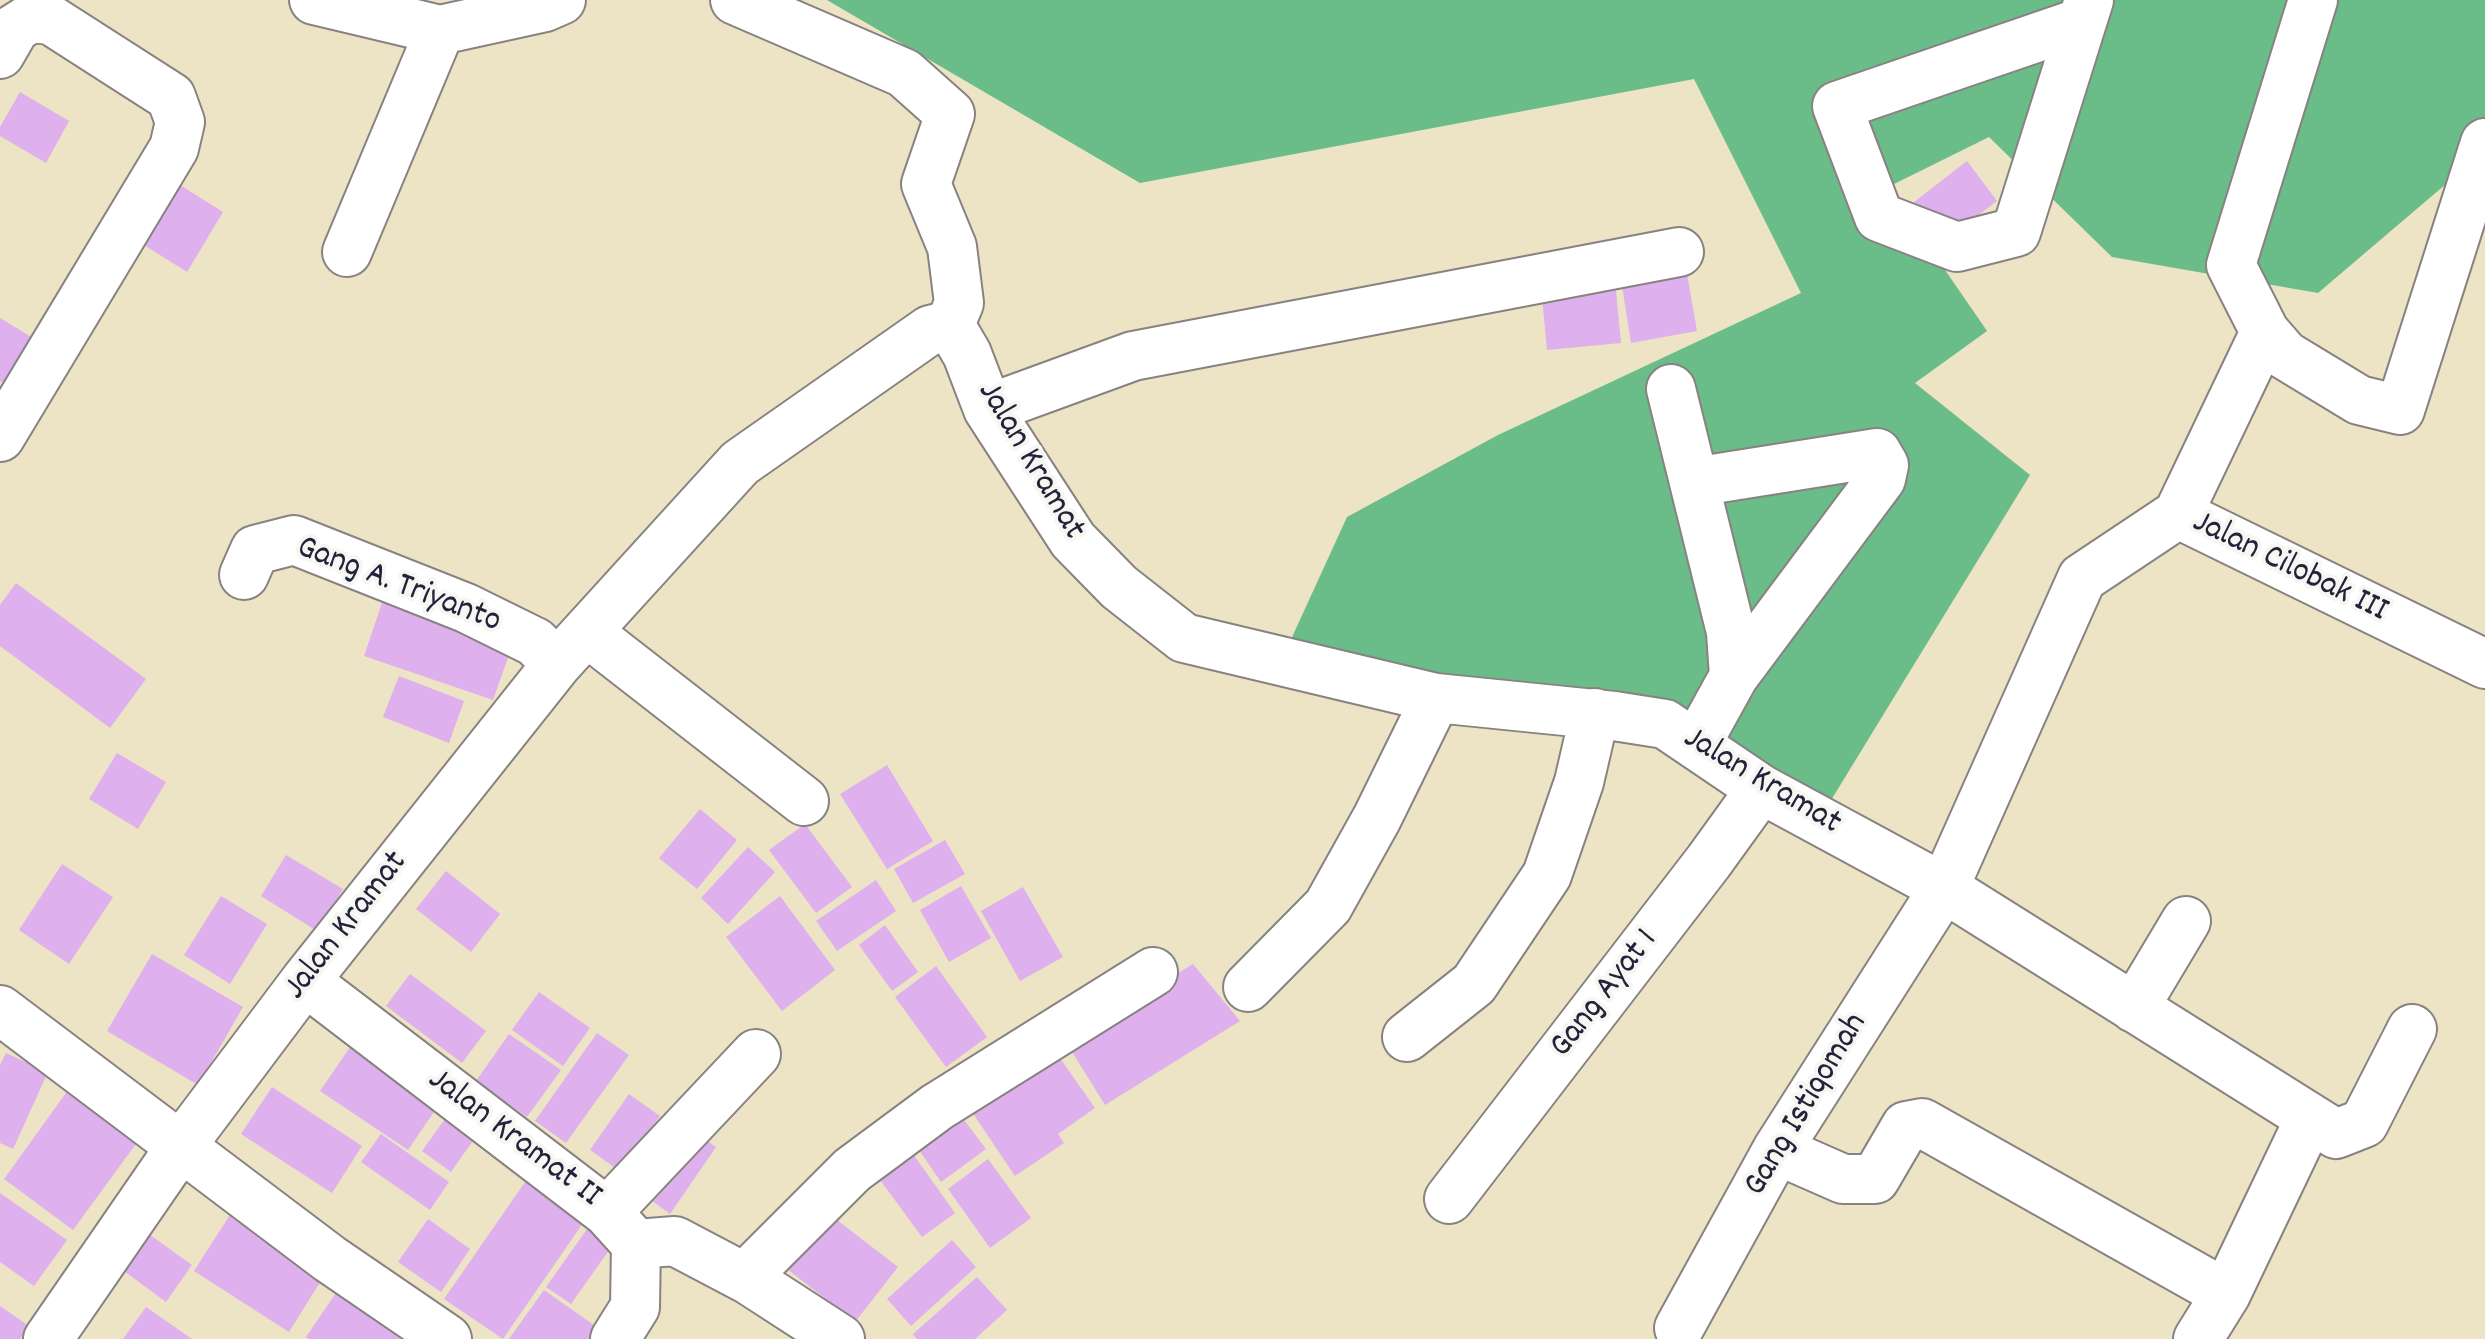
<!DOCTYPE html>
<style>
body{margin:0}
canvas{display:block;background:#ede3c5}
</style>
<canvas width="2485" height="1339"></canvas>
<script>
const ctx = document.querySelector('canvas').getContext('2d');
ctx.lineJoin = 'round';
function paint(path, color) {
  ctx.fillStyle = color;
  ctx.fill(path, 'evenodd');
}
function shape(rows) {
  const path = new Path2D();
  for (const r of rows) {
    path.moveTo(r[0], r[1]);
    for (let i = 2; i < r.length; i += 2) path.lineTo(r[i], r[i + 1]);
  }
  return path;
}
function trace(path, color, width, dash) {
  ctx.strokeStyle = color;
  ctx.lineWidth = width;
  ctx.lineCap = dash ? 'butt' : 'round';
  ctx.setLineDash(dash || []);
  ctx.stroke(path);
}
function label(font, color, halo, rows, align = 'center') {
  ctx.font = font + ' Dekko,sans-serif';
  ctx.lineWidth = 8;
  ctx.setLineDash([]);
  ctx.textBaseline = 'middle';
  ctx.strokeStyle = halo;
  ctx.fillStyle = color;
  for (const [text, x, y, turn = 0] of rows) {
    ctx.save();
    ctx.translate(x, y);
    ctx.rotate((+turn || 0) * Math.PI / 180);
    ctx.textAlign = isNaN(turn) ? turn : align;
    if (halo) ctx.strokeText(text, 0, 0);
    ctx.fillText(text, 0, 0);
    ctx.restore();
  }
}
paint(shape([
 [827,0,2485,0,2485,163,2473,161,2318,293,2112,257,1989,137,1888,187,1987,331,1915,383,2030,475,1814,828,1639,727,1277,670,1347,517,1498,435,1801,293,1694,79,1140,183]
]), '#6abc88');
paint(shape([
 [20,92,69,121,46,163,0,136,0,127],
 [1967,161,1997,201,1944,241,1914,202],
 [172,180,223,212,187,272,136,240],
 [1685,262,1697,331,1631,343,1620,273],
 [1615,280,1621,343,1547,350,1541,286],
 [0,318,33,338,5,384,0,381],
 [16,583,146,679,110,728,0,646,0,605],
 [385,594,515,638,493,700,364,656],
 [399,676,464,701,449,743,383,717],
 [117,753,166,782,138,829,89,799],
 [887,765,933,841,887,869,840,794],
 [700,809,737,840,697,889,659,858],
 [805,824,852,887,816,913,769,850],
 [945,840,965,874,913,903,894,869],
 [748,847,775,872,728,924,701,898],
 [286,855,343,889,317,931,261,896],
 [62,864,113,897,69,964,19,930],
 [446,871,500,914,471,952,416,909],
 [876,880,896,911,837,951,816,921],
 [961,886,991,938,949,962,920,910],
 [1023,887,1063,957,1020,981,981,911],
 [221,896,267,924,230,984,184,955],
 [780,896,835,970,782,1011,726,937],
 [885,925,918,972,892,991,859,945],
 [152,954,243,1007,198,1085,107,1031],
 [1193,964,1240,1021,1105,1105,1066,1042],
 [936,966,987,1037,946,1067,895,997],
 [410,974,486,1031,462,1063,386,1006],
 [539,992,590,1028,563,1066,512,1030],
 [597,1033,629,1055,566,1143,535,1121],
 [509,1034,561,1070,527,1117,476,1081],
 [357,1037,444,1097,408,1150,320,1091],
 [1055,1051,1095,1108,1058,1134,1064,1143,1015,1176,970,1109],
 [6,1053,48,1072,13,1149,0,1143,0,1065],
 [71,1086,141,1137,73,1230,4,1179],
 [272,1087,362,1146,332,1193,241,1134],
 [629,1094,660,1116,621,1172,590,1150],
 [457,1102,486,1122,451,1172,422,1151],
 [955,1108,986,1149,941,1182,912,1140],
 [689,1128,716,1147,670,1214,643,1194],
 [381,1134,449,1182,430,1210,361,1162],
 [906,1144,955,1213,922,1237,872,1169],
 [988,1159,1031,1218,990,1248,948,1189],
 [532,1172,590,1213,503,1339,444,1299],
 [0,1193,67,1240,34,1286,0,1262],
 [233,1210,327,1271,289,1332,194,1271],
 [824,1210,898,1267,855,1322,782,1265],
 [428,1219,470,1249,441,1292,398,1262],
 [592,1222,617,1239,571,1304,546,1287],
 [139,1227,192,1265,166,1302,113,1263],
 [952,1240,976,1267,911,1326,887,1299],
 [977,1277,1007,1310,975,1339,917,1339,913,1334],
 [344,1281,430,1339,309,1339,306,1337],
 [544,1290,601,1330,595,1339,509,1339],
 [0,1306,29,1326,20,1339,0,1339],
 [146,1307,192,1339,123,1339]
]), '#deb0ed');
const minor = shape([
 [314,0,440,30,545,7,561,0],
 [735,0,904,73,950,114,926,184,952,247,959,303,950,325],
 [2313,0,2231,265,2265,332,2285,355,2359,400,2400,410,2485,143],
 [2082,22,1837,106,1879,217,1957,247,2016,232,2089,0],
 [0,54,15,28,31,18,51,20,171,97,180,122,174,148,0,437],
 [347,252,440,30],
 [1671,389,1731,632,1734,676,1697,743],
 [988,409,1133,356,1679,252],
 [1694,482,1877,453,1884,465,1881,479,1734,676],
 [2178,514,2485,664],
 [2178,514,2265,332],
 [244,575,255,550,294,540,466,608,535,642,557,664],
 [587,632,804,801],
 [305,981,607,1212,636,1244,635,1307,615,1339],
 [1248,987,1328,906,1377,818,1436,698],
 [2134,1008,2186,921],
 [0,1010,330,1259,447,1339],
 [1407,1037,1474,984,1547,875,1579,782,1595,713],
 [1777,1150,1843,1179,1875,1179,1906,1126,1922,1123,2226,1294],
 [1449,1199,1709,861,1761,789],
 [607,1212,756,1054],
 [636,1244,675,1241,749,1280,758,1264,852,1170,937,1107,1153,972],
 [749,1280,840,1339],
 [1679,1328,1777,1150,1944,888,2082,578,2178,514],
 [48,1339,181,1146,305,981,557,664,740,463,930,330,950,325,967,354,988,409,1073,540,1119,587,1184,638,1436,698,1614,716,1665,724,1761,789,1944,888,2336,1134,2364,1123,2412,1029],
 [2198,1339,2226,1294,2310,1118]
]);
trace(minor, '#888280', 52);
trace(minor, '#fff', 48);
label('35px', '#22223b', '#f6f6f2', [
 ["Jalan Kramat",1029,462,59],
 ["Jalan Cilobak III",2289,569,26],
 ["Gang A. Triyanto",398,587,21],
 ["Jalan Kramat",1761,783,31],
 ["Jalan Kramat",348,927,-52],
 ["Gang Ayat 1",1606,995,-52],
 ["Gang Istiqomah",1808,1106,-59],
 ["Jalan Kramat II",513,1140,37]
]);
</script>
